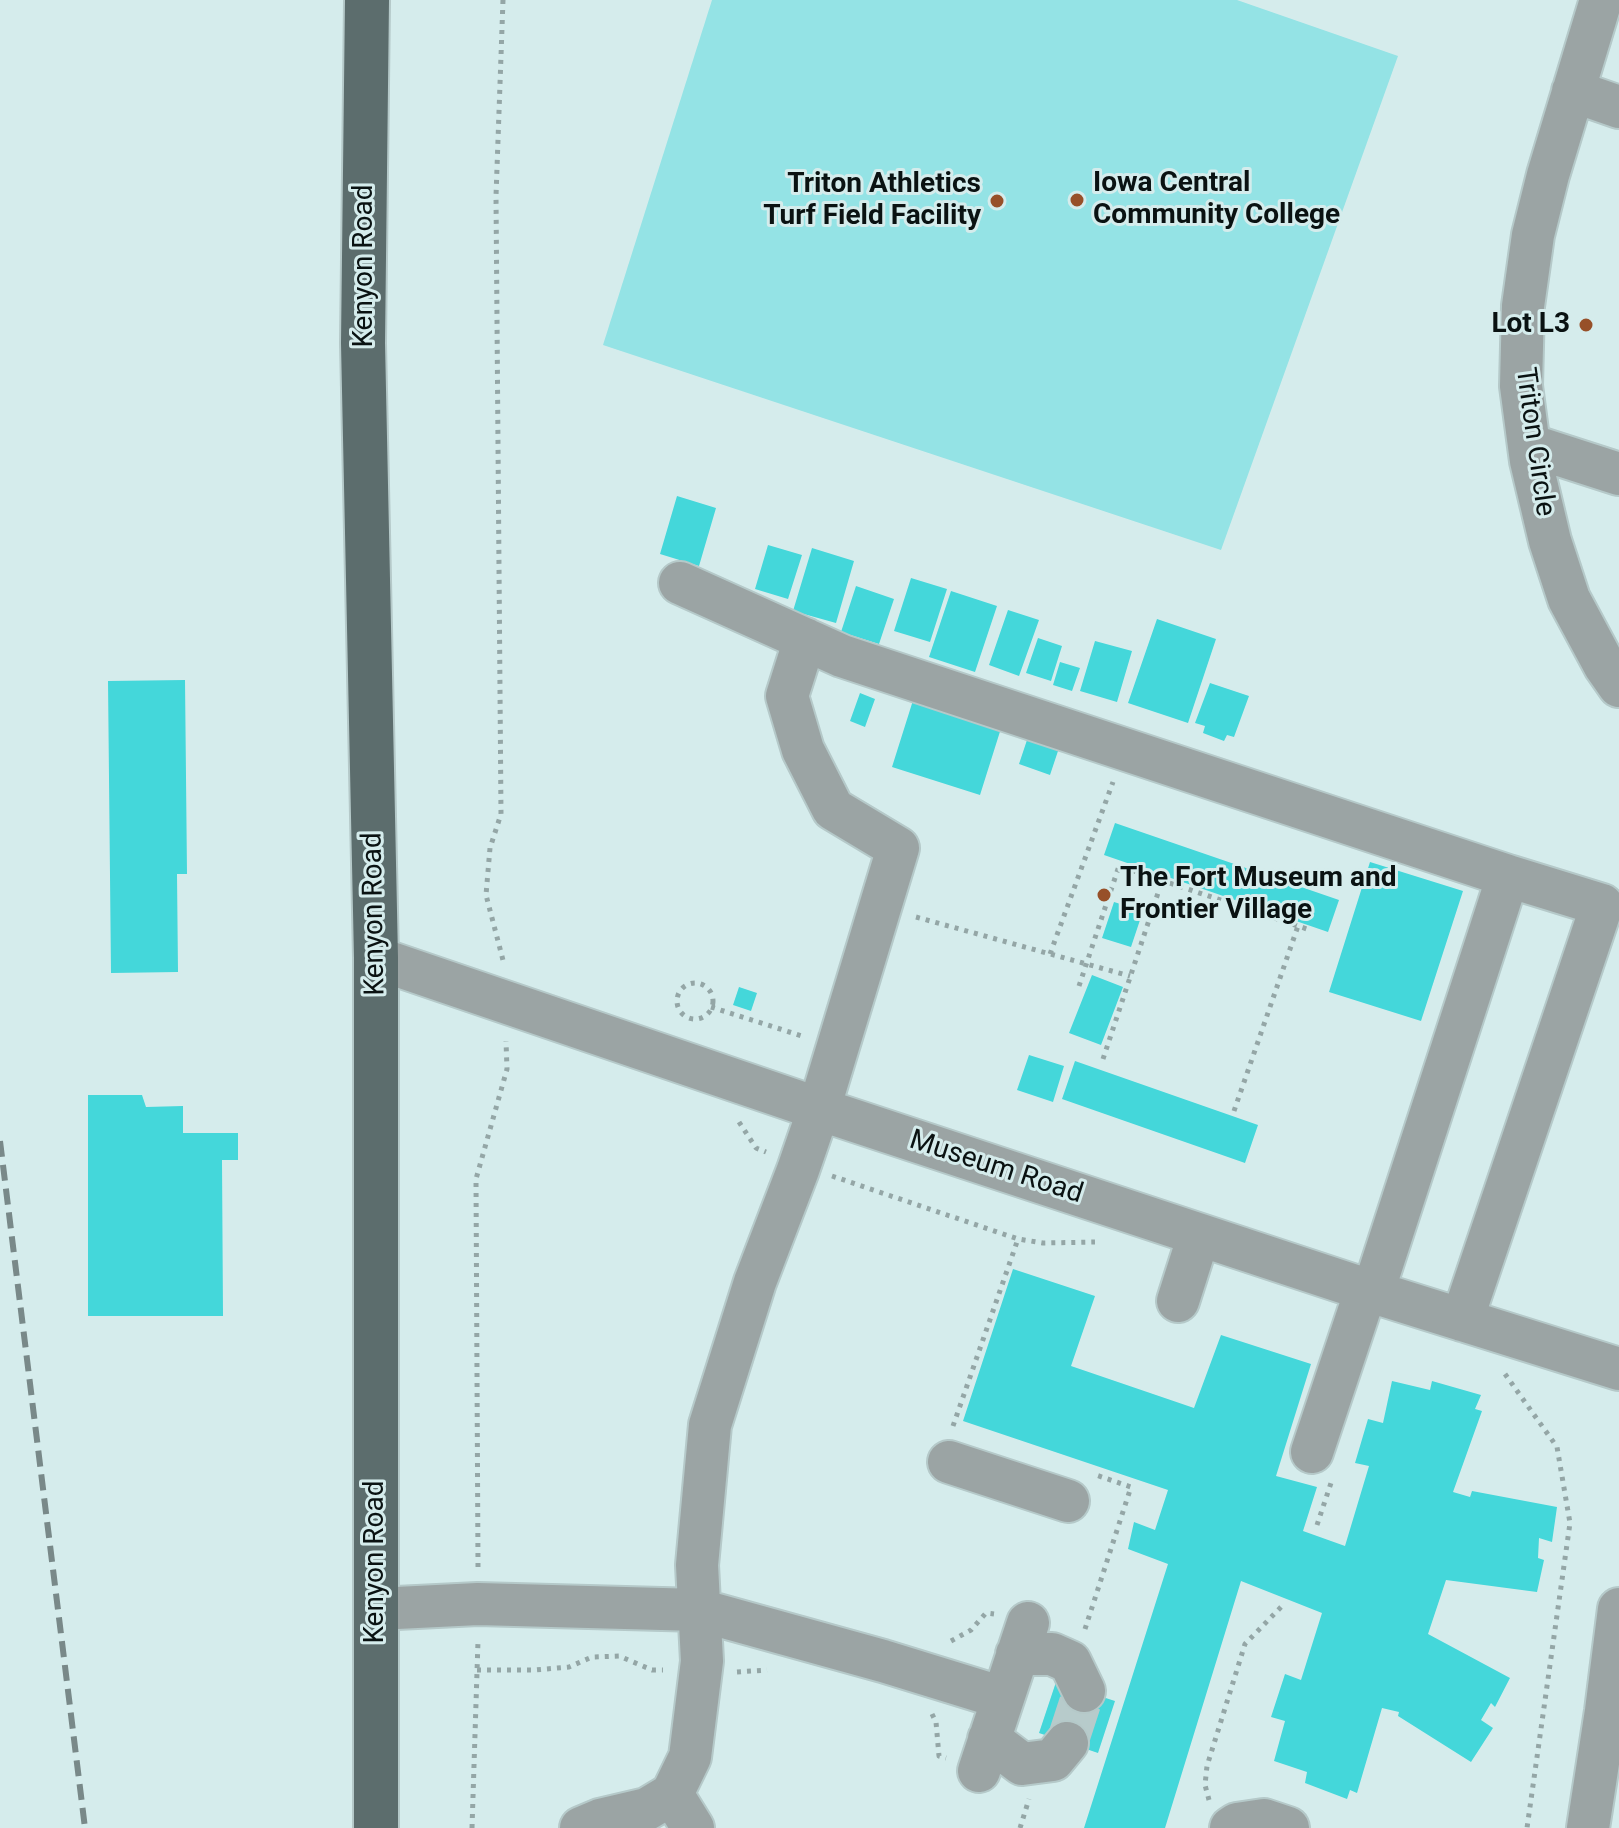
<!DOCTYPE html>
<style>
body{margin:0}
canvas{display:block;background:#d5ecec}
</style>
<canvas width="1619" height="1828"></canvas>
<script>
const ctx = document.querySelector('canvas').getContext('2d');
ctx.lineJoin = 'round';
function paint(path, color) {
  ctx.fillStyle = color;
  ctx.fill(path, 'evenodd');
}
function shape(rows) {
  const path = new Path2D();
  for (const r of rows) {
    if (r.length === 3) {
      path.moveTo(r[0] + r[2], r[1]);
      path.arc(r[0], r[1], r[2], 0, 2 * Math.PI);
      continue;
    }
    path.moveTo(r[0], r[1]);
    for (let i = 2; i < r.length; i += 2) path.lineTo(r[i], r[i + 1]);
  }
  return path;
}
function trace(path, color, width, dash) {
  ctx.strokeStyle = color;
  ctx.lineWidth = width;
  ctx.lineCap = dash ? 'butt' : 'round';
  ctx.setLineDash(dash || []);
  ctx.stroke(path);
}
function label(font, color, halo, rows, align = 'center') {
  ctx.font = font + ' Roboto,sans-serif';
  ctx.lineWidth = 6;
  ctx.setLineDash([]);
  ctx.textBaseline = 'middle';
  ctx.strokeStyle = halo;
  ctx.fillStyle = color;
  for (const [text, x, y, turn = 0] of rows) {
    ctx.save();
    ctx.translate(x, y);
    ctx.rotate((+turn || 0) * Math.PI / 180);
    ctx.textAlign = isNaN(turn) ? turn : align;
    if (halo) ctx.strokeText(text, 0, 0);
    ctx.fillText(text, 0, 0);
    ctx.restore();
  }
}
paint(shape([
 [712,0,1237,0,1398,56,1221,550,603,345]
]), '#94e3e5');
paint(shape([
 [677,496,716,508,699,566,660,554],
 [768,545,802,555,788,599,755,589],
 [812,548,854,561,836,623,793,611],
 [911,578,947,589,930,642,894,631],
 [856,586,894,599,879,644,841,632],
 [951,591,997,606,975,672,929,657],
 [1008,610,1039,620,1019,676,989,665],
 [1157,619,1216,639,1188,723,1128,703],
 [1038,638,1062,646,1051,681,1026,673],
 [1095,641,1132,651,1117,702,1080,691],
 [1060,662,1080,668,1072,691,1053,685],
 [185,680,187,874,177,874,178,972,111,973,108,681],
 [1210,683,1249,696,1234,737,1227,735,1224,741,1203,733,1205,726,1195,723],
 [860,693,875,699,865,727,850,721],
 [915,694,1003,722,980,795,892,767],
 [1029,734,1060,745,1050,775,1019,764],
 [1115,823,1339,900,1328,932,1104,855],
 [1370,862,1463,891,1421,1021,1329,992],
 [1114,902,1143,911,1131,947,1102,938],
 [1092,975,1123,987,1101,1045,1069,1033],
 [739,987,757,993,751,1011,733,1005],
 [1029,1055,1064,1066,1053,1102,1017,1090],
 [1075,1061,1258,1125,1245,1163,1062,1099],
 [88,1095,142,1095,146,1107,183,1106,183,1133,238,1133,238,1160,222,1160,223,1316,88,1316],
 [1013,1269,1095,1296,1071,1366,1194,1408,1221,1335,1311,1364,1276,1476,1317,1487,1303,1531,1345,1546,1369,1466,1355,1463,1368,1419,1383,1423,1392,1381,1430,1390,1432,1381,1481,1395,1475,1409,1482,1411,1453,1492,1470,1497,1472,1491,1557,1507,1552,1542,1539,1538,1538,1558,1544,1560,1537,1592,1446,1580,1428,1634,1510,1678,1495,1707,1491,1703,1481,1720,1493,1728,1471,1762,1398,1716,1399,1712,1382,1708,1357,1793,1350,1790,1347,1799,1305,1783,1307,1772,1274,1761,1285,1721,1271,1717,1285,1674,1301,1680,1322,1613,1241,1581,1165,1828,1084,1828,1168,1564,1128,1549,1134,1522,1155,1530,1168,1490,963,1421],
 [1056,1682,1115,1701,1098,1753,1039,1733]
]), '#44d7da');
trace(shape([
 [1067,1743,1084,1691]
]), '#b7cbcb', 42, [42, 21]);
const minor = shape([
 [1601,0,1548,175,1533,235,1523,306,1521,386,1531,461,1550,541,1569,599,1605,666,1619,686],
 [1573,91,1619,107],
 [1529,445,1619,474],
 [680,583,842,656,1508,876,1373,1292],
 [376,958,819,1109,1373,1292,1619,1369],
 [1178,1301,1199,1235],
 [1462,1320,1602,905,1508,876],
 [1312,1452,1366,1290],
 [949,1462,1068,1501],
 [376,1609,478,1604,699,1610,883,1661,1003,1698],
 [1017,1654,1052,1654,1070,1662,1084,1691],
 [989,1739,1022,1764,1053,1760,1067,1743],
 [979,1771,1028,1623],
 [672,1794,693,1828],
 [581,1828,600,1820,647,1809,672,1794,690,1757,702,1661,697,1565,710,1425,755,1282,798,1170,819,1109,898,848,833,809,803,750,787,696,805,639],
 [1231,1828,1237,1824,1264,1820,1288,1828],
 [1588,1828,1606,1711,1619,1609]
]);
const major = shape([
 [367,0,363,343,376,958,376,1828]
]);
trace(minor, '#b5c9c9', 46);
trace(major, '#b5c9c9', 48);
trace(shape([
 [503,0,496,196,501,814,490,848,486,895,504,964],
 [916,917,1130,976],
 [1050,954,1113,782],
 [695,1001,18],
 [1079,986,1119,866,1307,929],
 [711,1007,802,1036],
 [1103,1059,1162,881],
 [1234,1111,1298,926],
 [739,1122,756,1148,766,1152],
 [832,1176,1018,1239,1043,1243,1095,1242],
 [1505,1374,1557,1447,1570,1523,1527,1828],
 [953,1426,1018,1239],
 [1317,1525,1331,1483],
 [478,1567,476,1179,507,1069,506,1041],
 [1085,1629,1131,1487,1096,1475],
 [951,1641,971,1630,986,1613,994,1614],
 [477,1670,535,1670,569,1667,592,1657,619,1656,652,1670,663,1670],
 [737,1672,767,1670],
 [932,1714,936,1722,939,1756,946,1758],
 [1209,1800,1205,1785,1207,1766,1245,1644,1283,1605],
 [472,1828,478,1641],
 [1020,1828,1029,1799]
]), '#94a6a6', 5, [4, 6]);
trace(minor, '#9ba4a4', 42);
trace(major, '#5c6d6d', 44);
trace(shape([
 [0,1141,85,1828]
]), '#798989', 6, [16, 8]);
for (const [x, y, r, color] of [
 [1077,200,8,"#975029"],
 [997,201,8,"#975029"],
 [1586,325,8,"#975029"],
 [1104,895,8,"#975029"]
]) {
  const dot = new Path2D();
  dot.arc(x, y, r, 0, 2 * Math.PI);
  ctx.fillStyle = color;
  ctx.fill(dot);
  trace(dot, '#d5ecec', 3);
}
label('bold 28px', '#0a1212', '#d5ecec', [
 ["Iowa Central",1093,184],
 ["Community College",1093,216],
 ["Triton Athletics",981,185,"right"],
 ["Turf Field Facility",981,217,"right"],
 ["Lot L3",1570,325,"right"],
 ["The Fort Museum and",1120,879],
 ["Frontier Village",1120,911]
], 'left');
label('28px', '#0a1212', '#d5ecec', [
 ["Kenyon Road",365,266,-90],
 ["Triton Circle",1534,442,82],
 ["Kenyon Road",375,914,-91],
 ["Museum Road",996,1168,18],
 ["Kenyon Road",376,1562,-90]
]);
</script>
